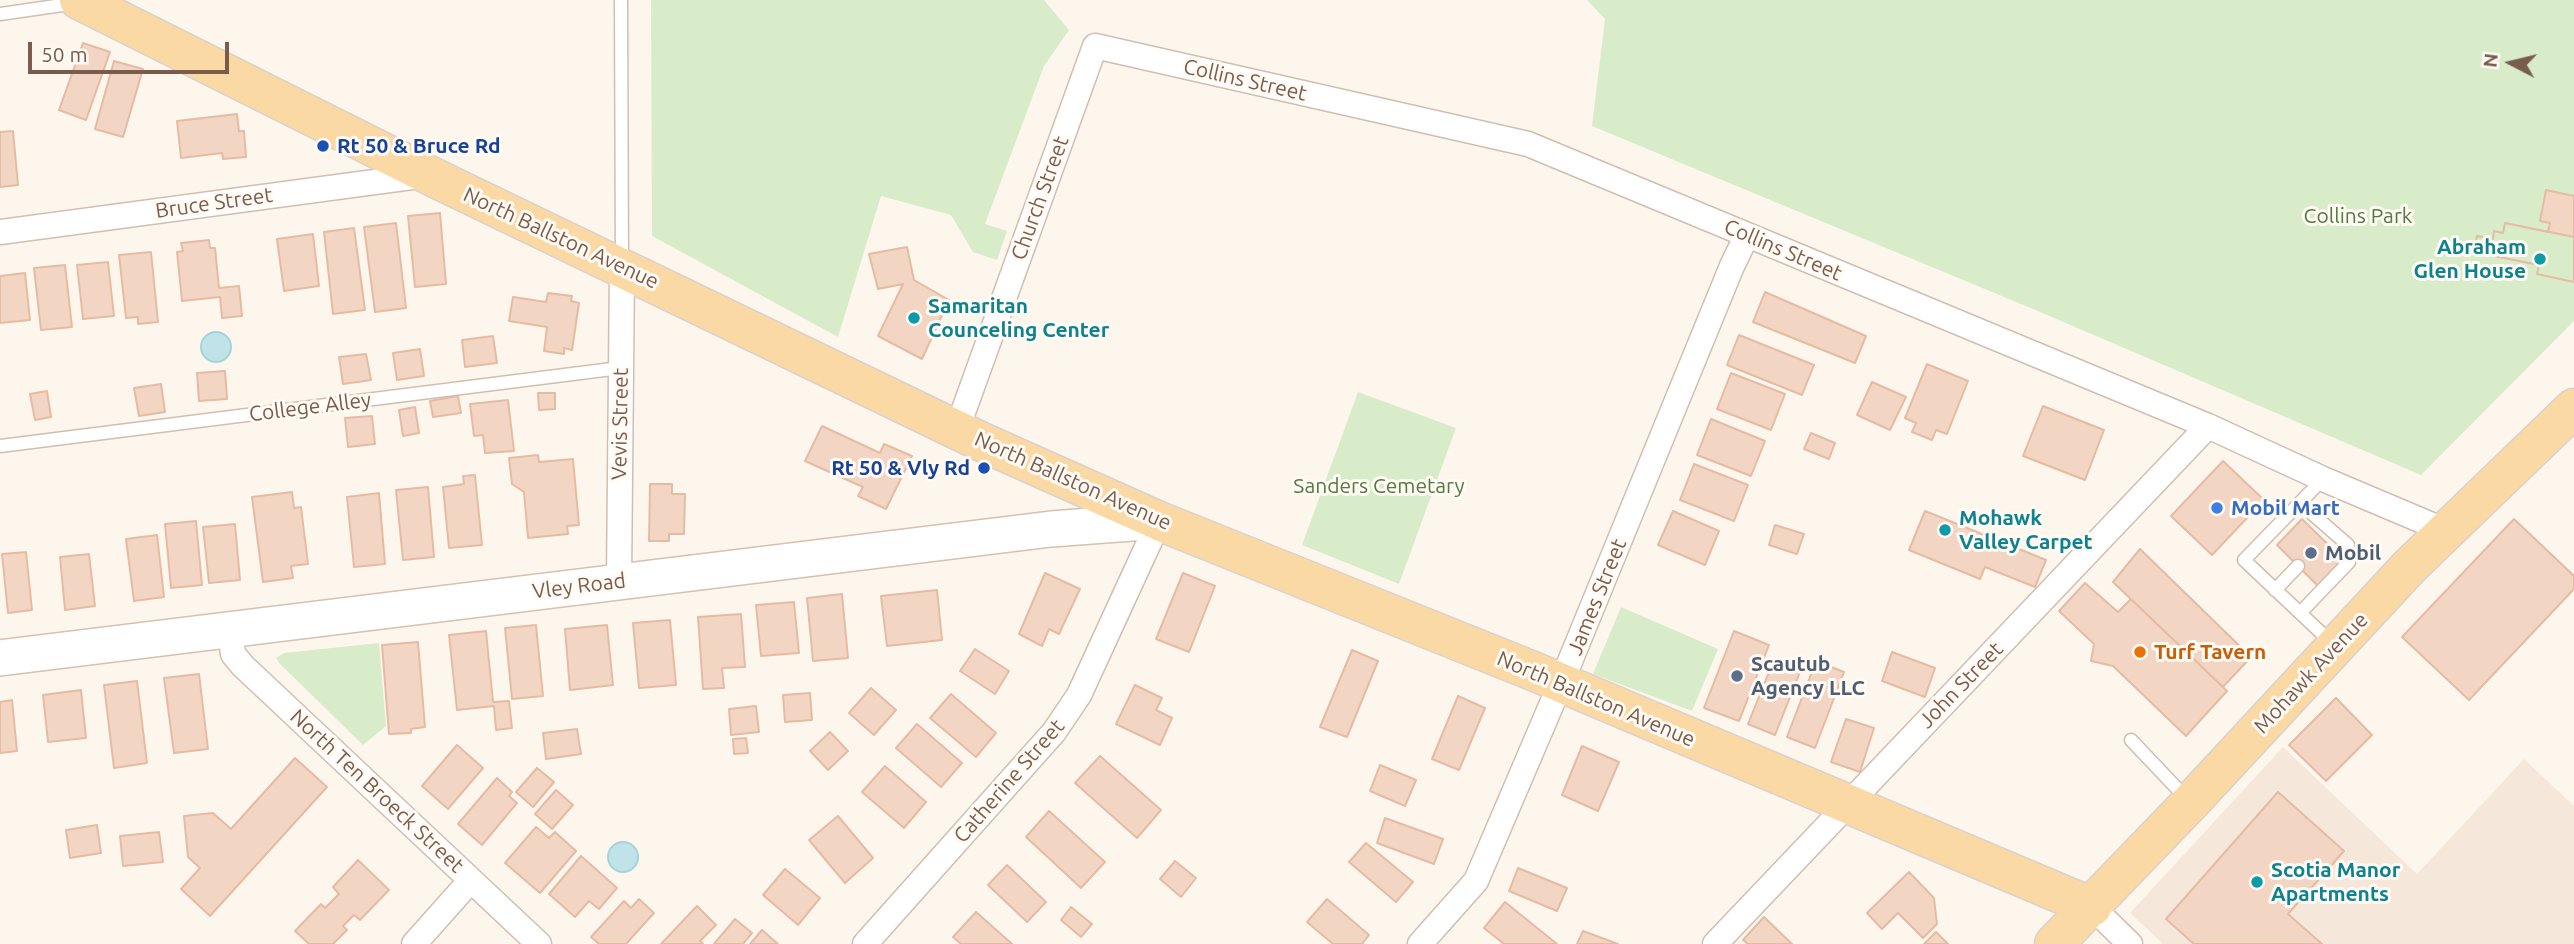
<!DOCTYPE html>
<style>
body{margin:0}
#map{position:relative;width:2574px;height:944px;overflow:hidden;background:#fdf6ec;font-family:Ubuntu,sans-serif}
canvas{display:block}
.north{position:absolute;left:2476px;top:28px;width:70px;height:70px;-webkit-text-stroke:5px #fffaf3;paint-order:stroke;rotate:277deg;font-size:19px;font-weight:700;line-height:28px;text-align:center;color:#7a5c4d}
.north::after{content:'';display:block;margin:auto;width:24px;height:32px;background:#7a5c4d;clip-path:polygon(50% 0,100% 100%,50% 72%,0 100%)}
.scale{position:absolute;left:28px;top:42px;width:201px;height:32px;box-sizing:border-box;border:4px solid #7a5c4d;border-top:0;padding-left:9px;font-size:21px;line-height:24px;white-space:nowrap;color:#7a5c4d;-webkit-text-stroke:5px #fffaf3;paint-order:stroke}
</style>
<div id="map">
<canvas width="2574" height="944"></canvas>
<div class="north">N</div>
<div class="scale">50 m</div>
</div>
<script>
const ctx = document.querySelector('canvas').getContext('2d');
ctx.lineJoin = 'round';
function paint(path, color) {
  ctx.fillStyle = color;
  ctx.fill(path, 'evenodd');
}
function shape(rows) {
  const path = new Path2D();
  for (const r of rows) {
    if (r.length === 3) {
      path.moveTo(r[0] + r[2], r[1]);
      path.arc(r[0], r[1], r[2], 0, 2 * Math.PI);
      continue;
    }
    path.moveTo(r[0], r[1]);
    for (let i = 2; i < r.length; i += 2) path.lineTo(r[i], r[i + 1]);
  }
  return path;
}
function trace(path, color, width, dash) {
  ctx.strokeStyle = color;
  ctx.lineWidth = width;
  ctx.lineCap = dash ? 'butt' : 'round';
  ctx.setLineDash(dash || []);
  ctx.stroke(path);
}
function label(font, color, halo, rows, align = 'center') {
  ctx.font = font + ' Ubuntu,sans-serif';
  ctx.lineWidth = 6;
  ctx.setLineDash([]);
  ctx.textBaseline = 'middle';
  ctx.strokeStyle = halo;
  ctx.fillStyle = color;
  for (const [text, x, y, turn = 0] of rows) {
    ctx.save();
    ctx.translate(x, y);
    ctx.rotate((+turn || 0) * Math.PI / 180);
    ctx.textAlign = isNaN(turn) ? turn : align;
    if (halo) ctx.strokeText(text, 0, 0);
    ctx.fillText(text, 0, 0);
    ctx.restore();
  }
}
paint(shape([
 [2283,747,2417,874,2524,759,2574,806,2574,944,2163,944,2130,913]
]), '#f5e8da');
paint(shape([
 [651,0,1044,0,1069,30,1044,66,985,224,1007,231,997,260,973,252,951,215,881,196,838,337,652,236],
 [1587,0,2574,0,2574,321,2421,475,2033,309,1592,126,1605,19],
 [1358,392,1456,428,1399,584,1302,545],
 [1621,607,1718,649,1692,711,1593,674],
 [379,643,386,726,363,745,280,664,276,658,284,653]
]), '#d8ecc9');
const water = shape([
 [216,347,15],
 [623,857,15]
]);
paint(water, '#bfe3e8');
trace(water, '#a5d3da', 2);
const building = shape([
 [83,43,110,52,86,120,59,110,83,43],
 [114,61,143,69,123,137,95,129,114,61],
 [237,114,239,131,244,131,246,157,223,159,222,153,181,158,177,121,237,114],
 [13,131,18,185,0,187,0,132,13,131],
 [2546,190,2574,196,2574,282,2537,274,2539,265,2474,252,2477,236,2493,239,2494,231,2503,233,2505,223,2548,232,2550,223,2540,221,2546,190],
 [440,213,446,284,415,287,408,216,440,213],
 [396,223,406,308,375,312,364,227,396,223],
 [2505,223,2574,237,2574,282,2537,274,2539,265,2474,252,2477,236,2493,239,2494,231,2503,233,2505,223],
 [354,228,365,310,333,314,324,232,354,228],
 [313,234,319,286,284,291,277,239,313,234],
 [209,240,210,248,215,248,219,288,239,286,242,316,222,318,220,297,182,301,177,252,183,251,181,243,209,240],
 [907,247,914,280,949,300,922,359,878,336,903,284,878,289,869,254,907,247],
 [151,252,158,322,138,324,138,317,126,318,119,255,151,252],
 [108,262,114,316,83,319,77,265,108,262],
 [65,265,72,327,41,330,34,268,65,265],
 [25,273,30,320,0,323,0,276,25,273],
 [1765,292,1866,336,1855,363,1753,322,1765,292],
 [548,293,572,296,571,301,579,303,572,350,564,348,564,354,544,351,547,327,509,321,513,297,546,302,548,293],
 [1739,335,1814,365,1802,395,1727,365,1739,335],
 [493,336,497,363,465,367,462,340,493,336],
 [420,349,424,376,397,380,393,353,420,349],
 [366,354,371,380,343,384,339,357,366,354],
 [1927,364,1968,381,1947,434,1936,430,1932,440,1912,432,1916,423,1905,418,1927,364],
 [225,371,227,399,199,401,197,373,225,371],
 [1731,373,1785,394,1771,430,1717,409,1731,373],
 [1872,382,1906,397,1890,430,1857,415,1872,382],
 [161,384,165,412,139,416,134,388,161,384],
 [47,391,51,417,35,420,30,394,47,391],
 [538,393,555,393,555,409,539,410,538,393],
 [458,396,461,413,433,417,430,401,458,396],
 [508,400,514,451,485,453,483,435,474,436,470,404,508,400],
 [2043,406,2104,430,2085,480,2023,456,2043,406],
 [415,407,419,433,403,436,399,410,415,407],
 [372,416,375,444,348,447,345,418,372,416],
 [1711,419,1765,441,1751,476,1697,455,1711,419],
 [822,426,880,453,884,444,912,456,886,509,858,496,863,487,805,461,822,426],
 [1811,433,1835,443,1829,459,1804,449,1811,433],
 [538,455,539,462,573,459,579,525,567,526,568,534,528,538,524,492,512,484,509,458,538,455],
 [2223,461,2264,500,2212,555,2171,516,2223,461],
 [1694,464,1748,485,1734,521,1680,500,1694,464],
 [475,475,482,545,449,548,443,487,464,484,463,476,475,475],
 [650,484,672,484,672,494,685,494,684,534,669,534,669,541,649,541,650,484],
 [428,487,434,557,403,560,396,490,428,487],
 [292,492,294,508,301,507,308,564,291,566,293,578,263,582,252,497,292,492],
 [379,493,385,564,354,567,347,497,379,493],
 [1673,511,1719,531,1705,565,1658,545,1673,511],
 [1925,511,2046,560,2035,587,1985,567,1980,579,1909,550,1925,511],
 [2302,519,2345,561,2319,587,2277,545,2302,519],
 [2514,519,2574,576,2574,589,2469,700,2402,637,2514,519],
 [196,521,202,585,171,588,165,524,196,521],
 [235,524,240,580,209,583,203,527,235,524],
 [1775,525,1804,534,1797,554,1769,545,1775,525],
 [157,535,164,597,134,601,126,539,157,535],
 [2140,549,2251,657,2223,687,2113,582,2140,549],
 [26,552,32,610,8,613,2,554,26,552],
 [89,554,95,606,65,610,60,557,89,554],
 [1045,573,1080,589,1059,634,1049,629,1042,646,1019,634,1045,573],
 [1183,573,1215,586,1189,652,1156,639,1183,573],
 [2085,583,2118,612,2131,599,2227,691,2186,736,2113,666,2091,661,2094,644,2059,611,2085,583],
 [937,590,942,640,887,646,881,596,937,590],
 [842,594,848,658,813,661,807,598,842,594],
 [794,602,799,653,761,656,756,605,794,602],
 [741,614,745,667,722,668,724,688,703,689,698,617,741,614],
 [670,620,676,685,639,688,633,623,670,620],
 [536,625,543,696,512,699,505,628,536,625],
 [607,625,613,685,570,690,565,629,607,625],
 [486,631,493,702,509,701,512,728,496,730,494,706,457,710,449,635,486,631],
 [1734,631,1769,645,1739,721,1704,708,1734,631],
 [418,642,425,727,411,729,411,733,389,734,382,645,418,642],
 [975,649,1009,671,995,694,960,671,975,649],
 [1352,650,1378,661,1347,737,1320,727,1352,650],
 [1892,652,1935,668,1925,697,1882,681,1892,652],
 [1816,661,1844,672,1815,748,1787,737,1816,661],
 [1773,662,1800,672,1775,735,1748,724,1773,662],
 [199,674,208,749,174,753,164,678,199,674],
 [137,681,147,763,114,768,104,685,137,681],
 [1135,685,1162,698,1156,710,1172,718,1160,745,1116,724,1135,685],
 [871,688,896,710,874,735,849,713,871,688],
 [81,690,86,738,48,742,43,695,81,690],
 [810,693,812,720,785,722,783,695,810,693],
 [951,694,996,733,976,757,930,718,951,694],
 [1458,696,1485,708,1459,770,1432,759,1458,696],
 [2336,698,2372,735,2326,781,2289,745,2336,698],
 [12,700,17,751,0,753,0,702,12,700],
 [756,706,759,732,731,735,729,709,756,706],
 [1846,719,1874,728,1860,772,1831,762,1846,719],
 [917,724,962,763,941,787,896,748,917,724],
 [577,729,581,754,546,759,543,733,577,729],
 [830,732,848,751,828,770,810,751,830,732],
 [746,738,748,753,734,754,733,739,746,738],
 [457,745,483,768,448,809,422,786,457,745],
 [1582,746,1619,762,1598,811,1562,795,1582,746],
 [1100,756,1161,810,1137,838,1075,783,1100,756],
 [295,758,327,787,210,916,181,889,200,868,188,857,184,816,213,813,231,829,295,758],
 [1380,765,1416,780,1405,806,1370,791,1380,765],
 [885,766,926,802,904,828,862,792,885,766],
 [537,768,554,782,533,807,516,792,537,768],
 [497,778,512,792,509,796,517,803,482,845,458,824,497,778],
 [556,790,573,805,552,829,535,814,556,790],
 [2278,792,2344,851,2288,914,2322,944,2194,944,2166,919,2278,792],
 [1049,811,1105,862,1081,888,1026,837,1049,811],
 [838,816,873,858,845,883,809,840,838,816],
 [1385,818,1443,839,1434,864,1377,843,1385,818],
 [97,825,101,853,70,858,66,830,97,825],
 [536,827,549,838,555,832,576,851,540,893,505,863,536,827],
 [159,832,163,862,123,866,120,836,159,832],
 [1366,843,1413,882,1396,902,1349,862,1366,843],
 [581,856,617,888,599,909,589,901,575,917,549,894,581,856],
 [358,860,389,890,360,920,354,915,343,926,347,930,333,944,309,944,295,931,321,904,325,908,339,894,333,887,358,860],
 [1175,861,1196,878,1181,897,1160,879,1175,861],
 [1007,865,1046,902,1027,922,988,885,1007,865],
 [1518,868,1567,888,1557,911,1509,891,1518,868],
 [785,869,820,898,798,925,763,895,785,869],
 [1909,872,1934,898,1937,924,1923,938,1898,913,1882,929,1867,913,1909,872],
 [639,899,654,913,626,944,599,944,591,937,624,901,631,908,639,899],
 [1327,899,1369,935,1362,944,1333,944,1307,922,1327,899],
 [1505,902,1557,944,1504,944,1484,928,1505,902],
 [697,906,716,925,700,941,703,944,661,944,697,906],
 [1071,907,1092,924,1081,937,1061,920,1071,907],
 [976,912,1012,944,961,944,953,937,976,912],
 [1764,917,1792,944,1748,944,1743,940,1764,917],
 [735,919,752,933,743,944,714,944,735,919],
 [762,930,778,944,750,944,762,930],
 [1583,931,1618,944,1577,944,1583,931],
 [1936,932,1948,944,1924,944,1936,932]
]);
paint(building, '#f3d5c3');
trace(building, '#e6bba3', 2);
const lane = shape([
 [621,0,622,264],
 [0,14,76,3],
 [0,446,620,368],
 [2323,479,2244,560,2333,644],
 [2275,590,2298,566],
 [2300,613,2349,562,2348,545,2301,504],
 [2131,740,2188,800]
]);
const street = shape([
 [0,232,427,175],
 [957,429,1095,46,1528,144,2208,426,2323,479,2446,531],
 [619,581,622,268],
 [230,630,233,654,243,666,539,944],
 [2092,907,2130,944],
 [414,944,471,880],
 [865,944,1054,732,1079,695,1159,521],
 [1420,944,1476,881,1571,659,1732,266,1747,235],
 [1715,944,2208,426]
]);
const secondary = shape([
 [0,658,1051,529,1159,521]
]);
const primary = shape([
 [79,0,437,179,982,442,1159,521,1533,671,2092,907],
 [2054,944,2190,803,2410,566,2574,408]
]);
trace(lane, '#d1beb0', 15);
trace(street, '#d1beb0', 27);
trace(secondary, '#d6c0b0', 38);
trace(primary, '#dad1cd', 41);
trace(lane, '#fff', 12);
trace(street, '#fff', 24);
trace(secondary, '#fff', 35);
trace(primary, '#fbd9a5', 38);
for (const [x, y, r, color] of [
 [323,146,7,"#1a4fb4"],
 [2540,259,7,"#0f9aa8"],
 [914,318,7,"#0f9aa8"],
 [984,468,7,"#1a4fb4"],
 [2217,508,7,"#3f7fe0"],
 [1945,530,7,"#0f9aa8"],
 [2311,553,7,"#5c6f8a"],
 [2140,652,7,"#e8710a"],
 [1737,676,7,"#5c6f8a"],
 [2257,882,7,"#0f9aa8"]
]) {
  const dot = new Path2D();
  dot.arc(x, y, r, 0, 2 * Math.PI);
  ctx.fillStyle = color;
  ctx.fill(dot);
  trace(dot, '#fffaf3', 2.5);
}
label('21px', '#7a5c4d', '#fffaf3', [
 ["Collins Street",1245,80,13],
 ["Church Street",1040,198,-70],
 ["Bruce Street",214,203,-8],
 ["North Ballston Avenue",561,238,25],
 ["Collins Street",1783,250,23],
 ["College Alley",310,407,-7],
 ["Vevis Street",620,424,-89],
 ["North Ballston Avenue",1073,481,24],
 ["Vley Road",579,586,-7],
 ["James Street",1597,597,-68],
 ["Mohawk Avenue",2311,673,-47],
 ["John Street",1961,685,-46],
 ["North Ballston Avenue",1596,699,23],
 ["Catherine Street",1009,781,-49],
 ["North Ten Broeck Street",377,791,43]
]);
label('bold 21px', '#164399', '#fffaf3', [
 ["Rt 50 & Bruce Rd",337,146],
 ["Rt 50 & Vly Rd",970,468,"right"]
], 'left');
label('21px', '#537a41', '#fffaf3', [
 ["Collins Park",2358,216],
 ["Sanders Cemetary",1379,486]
]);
label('bold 21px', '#0d838f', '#fffaf3', [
 ["Abraham",2526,247,"right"],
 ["Glen House",2526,271,"right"],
 ["Samaritan",928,306],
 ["Counceling Center",928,330],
 ["Mohawk",1959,518],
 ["Valley Carpet",1959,542],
 ["Scotia Manor",2271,870],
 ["Apartments",2271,894]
], 'left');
label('bold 21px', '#366cbe', '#fffaf3', [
 ["Mobil Mart",2231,508]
], 'left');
label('bold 21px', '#4e5e75', '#fffaf3', [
 ["Mobil",2325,553],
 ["Scautub",1751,664],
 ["Agency LLC",1751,688]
], 'left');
label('bold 21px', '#c56008', '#fffaf3', [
 ["Turf Tavern",2154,652]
], 'left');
</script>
